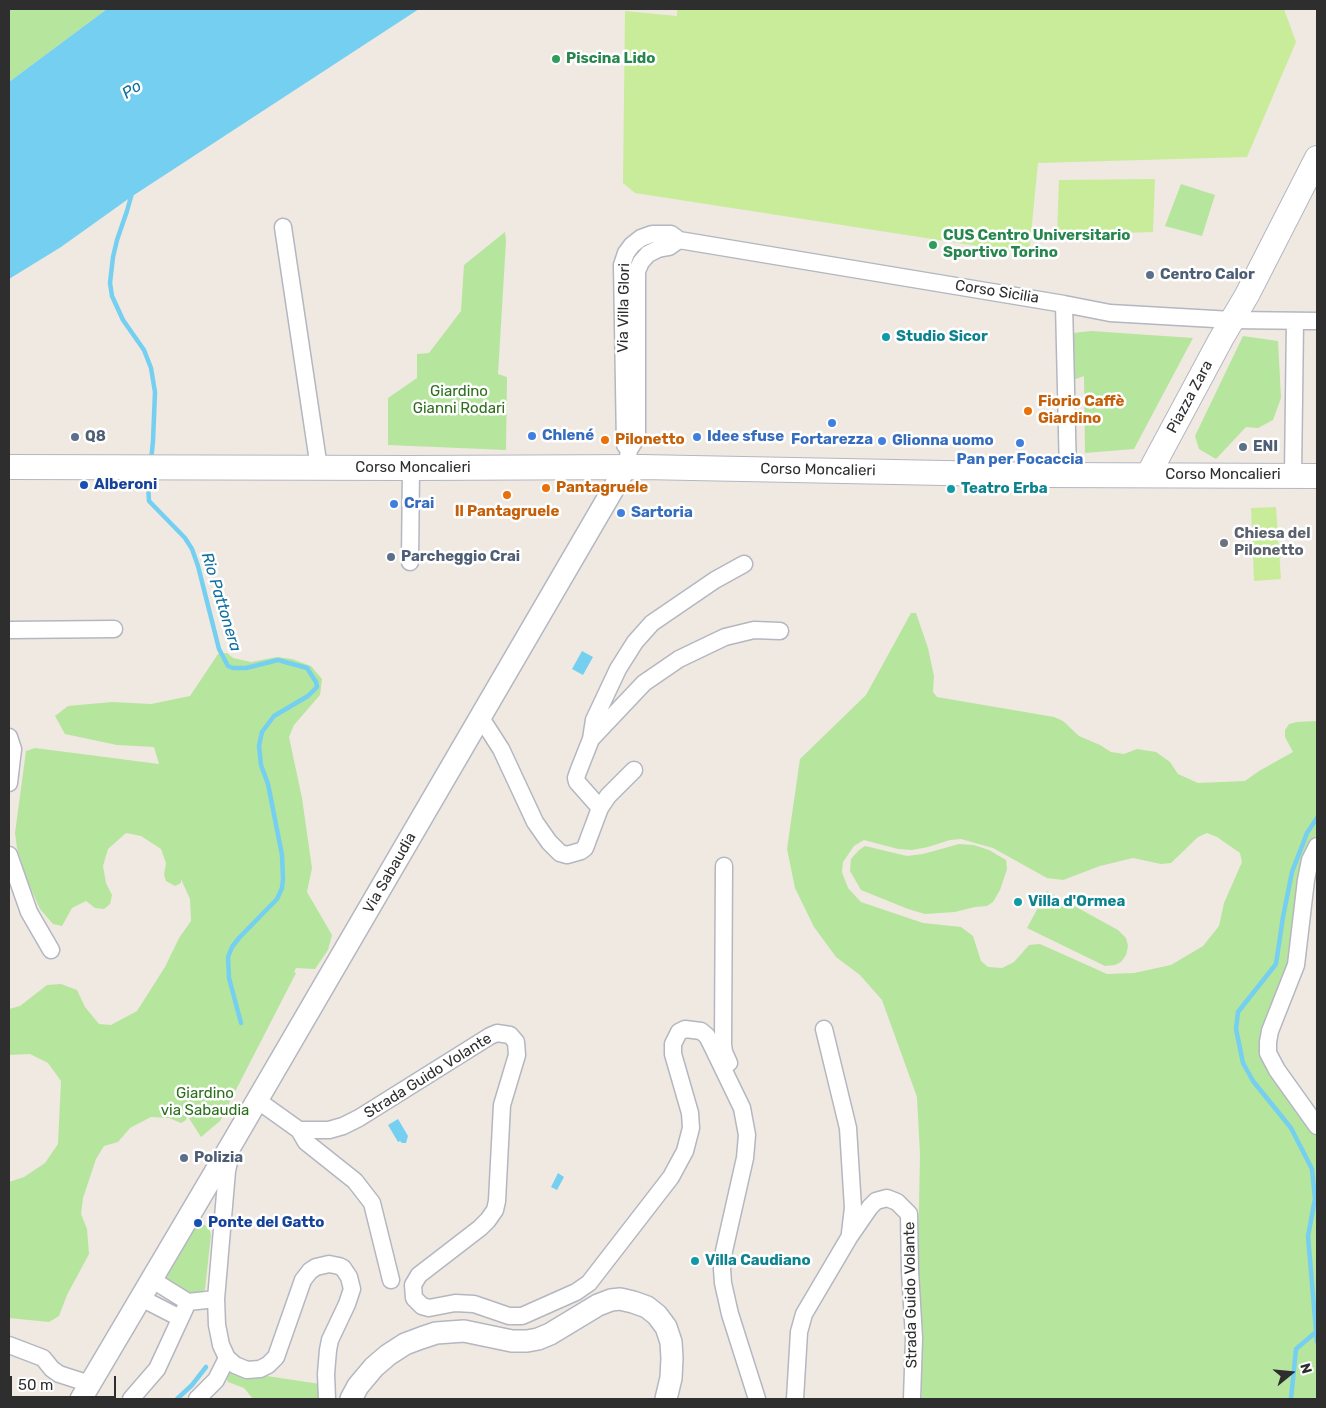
<!DOCTYPE html>
<meta charset="utf-8">
<style>
body{margin:0}
#map{position:relative;width:1326px;height:1408px;overflow:hidden;background:#efe9e1;font-family:Rubik,sans-serif}
canvas{display:block}
.frame{position:absolute;inset:0;border:10px solid #2e2e2e;pointer-events:none}
.north{position:absolute;left:1266px;top:1348px;width:50px;height:50px;-webkit-text-stroke:4px #fff;paint-order:stroke;rotate:73deg;font-size:14px;font-weight:700;line-height:20px;text-align:center;color:#2e2e2e}
.north::after{content:'';display:block;margin:auto;width:18px;height:22px;background:#2e2e2e;clip-path:polygon(50% 0,100% 100%,50% 72%,0 100%)}
.scale{position:absolute;left:10px;top:1376px;width:106px;height:22px;box-sizing:border-box;border:2px solid #2e2e2e;border-top:0;padding-left:6px;font-size:15px;line-height:18px;white-space:nowrap;color:#2e2e2e;-webkit-text-stroke:4px #fff;paint-order:stroke}
</style>
<div id="map">
<canvas width="1326" height="1408"></canvas>
<div class="frame"></div>
<div class="north">N</div>
<div class="scale">50 m</div>
</div>
<script>
const ctx = document.querySelector('canvas').getContext('2d');
ctx.lineJoin = 'round';
function paint(path, color) {
  ctx.fillStyle = color;
  ctx.fill(path, 'evenodd');
}
function shape(rows) {
  const path = new Path2D();
  for (const r of rows) {
    path.moveTo(r[0], r[1]);
    for (let i = 2; i < r.length; i += 2) path.lineTo(r[i], r[i + 1]);
  }
  return path;
}
function trace(path, color, width, dash) {
  ctx.strokeStyle = color;
  ctx.lineWidth = width;
  ctx.lineCap = dash ? 'butt' : 'round';
  ctx.setLineDash(dash || []);
  ctx.stroke(path);
}
function label(font, color, halo, rows, align = 'center') {
  ctx.font = font + ' Rubik,sans-serif';
  ctx.lineWidth = 5;
  ctx.setLineDash([]);
  ctx.textBaseline = 'middle';
  ctx.strokeStyle = halo;
  ctx.fillStyle = color;
  for (const [text, x, y, turn = 0] of rows) {
    ctx.save();
    ctx.translate(x, y);
    ctx.rotate((+turn || 0) * Math.PI / 180);
    ctx.textAlign = isNaN(turn) ? turn : align;
    if (halo) ctx.strokeText(text, 0, 0);
    ctx.fillText(text, 0, 0);
    ctx.restore();
  }
}
paint(shape([
 [9,9,107,9,9,82],
 [1181,184,1215,195,1202,236,1165,226],
 [505,232,506,241,498,374,507,377,506,450,388,445,388,398,417,378,417,354,429,353,461,311,464,265],
 [1091,331,1193,338,1134,449,1085,453,1084,376,1073,380,1073,333],
 [1243,336,1278,341,1281,398,1273,420,1258,428,1246,427,1216,459,1199,449,1195,436],
 [911,613,916,613,928,648,934,676,933,692,937,697,1054,717,1063,721,1079,736,1100,745,1111,752,1124,754,1137,749,1156,752,1170,762,1178,774,1198,783,1245,781,1259,771,1293,752,1285,737,1285,730,1289,724,1297,722,1317,721,1317,833,1307,853,1270,1069,1317,1136,1317,1399,922,1399,917,1307,920,1155,917,1097,882,1000,860,975,836,957,814,927,795,888,787,849,800,759,866,695],
 [1207,833,1217,837,1240,853,1242,862,1224,903,1219,926,1203,946,1171,965,1134,973,1107,974,1040,944,1029,945,1014,962,1002,968,988,967,981,961,973,936,961,927,923,923,861,902,848,888,842,872,843,862,854,846,864,840,898,849,912,850,928,847,950,840,961,839,993,848,1047,878,1063,880,1100,866,1133,858,1161,864,1171,863,1198,837],
 [227,653,233,658,251,662,277,657,292,659,311,666,322,679,320,695,294,725,289,737,302,798,312,868,307,892,332,935,328,950,315,969,296,968,294,972,296,973,220,1121,201,1137,187,1115,186,1120,181,1123,169,1118,151,1117,130,1128,118,1142,104,1146,96,1159,83,1198,81,1214,87,1229,89,1254,67,1295,59,1316,49,1322,9,1318,9,1182,24,1177,45,1163,58,1144,61,1081,48,1063,30,1054,9,1055,9,1009,20,1006,47,985,61,984,77,990,85,1007,99,1024,111,1025,137,1011,165,967,179,938,191,921,190,899,181,879,181,883,175,886,166,881,164,875,166,863,161,849,141,836,126,833,108,849,103,866,106,883,112,895,110,904,104,909,95,908,86,901,72,908,62,926,53,924,40,909,27,880,17,848,15,833,26,751,35,748,159,764,154,747,117,745,65,734,55,716,68,706,112,702,151,704,190,696,218,654],
 [959,844,974,845,989,850,1006,860,1007,869,1000,890,993,902,987,906,975,907,955,912,925,914,908,909,861,890,850,871,851,859,858,851,865,846,907,856,923,854],
 [1047,891,1118,930,1126,938,1128,946,1126,955,1121,962,1115,965,1105,966,1027,928],
 [202,1223,209,1228,211,1235,205,1289,203,1292,190,1296,164,1279,195,1224],
 [231,1373,260,1375,320,1384,320,1399,253,1399,244,1388,228,1382,226,1376]
]), '#b6e59e');
paint(shape([
 [677,9,1284,9,1296,42,1247,157,1038,163,1029,254,635,193,623,183,625,11,677,16],
 [1155,179,1153,232,1057,235,1059,180],
 [1276,507,1281,579,1254,581,1251,508]
]), '#c9ec9a');
paint(shape([
 [107,9,419,9,131,197,61,247,9,279,9,82],
 [582,651,593,657,583,675,572,669],
 [398,1119,408,1136,406,1143,402,1143,400,1141,398,1142,388,1125],
 [558,1173,564,1177,557,1190,551,1187]
]), '#75cff0');
trace(shape([
 [132,193,127,211,117,240,113,257,110,283,112,296,123,320,144,350,151,368,155,392,153,441,151,461],
 [149,473,148,485,149,501,185,538,192,549,198,566,219,649,228,666,233,668,246,668,278,660,307,668,316,682,317,687,308,696,274,716,262,732,259,746,261,765,268,784,282,855,283,879,282,888,277,899,239,938,232,947,228,957,229,978,241,1023],
 [1317,818,1307,833,1292,872,1283,917,1276,964,1238,1012,1236,1029,1243,1063,1253,1081,1291,1128,1312,1169,1315,1199,1308,1236,1317,1342],
 [177,1399,192,1385,206,1367],
 [1291,1399,1296,1349,1316,1332]
]), '#75cff0', 4.5);
const minor = shape([
 [283,227,319,468],
 [1064,304,1068,474],
 [629,450,625,445,622,265,626,253,632,245,641,238,652,234,671,234,679,240,1064,304,1110,313,1232,320,1317,321],
 [628,457,629,450,637,437,637,271,641,262,648,254,658,249,669,247,679,240],
 [1293,475,1295,321],
 [410,562,411,468],
 [9,630,114,629],
 [481,718,501,749,535,822,549,842,560,853,567,855,581,851,585,848,600,808,608,796,634,770],
 [9,737,13,749,9,783],
 [591,739,594,720,618,669,635,642,652,623,715,580,744,564],
 [600,808,577,782,576,778,578,772,591,739,644,683,679,659,725,637,754,630,780,631],
 [1317,846,1310,860,1306,880,1296,965,1270,1031,1268,1042,1268,1053,1277,1070,1317,1126],
 [9,855,29,912,51,950],
 [724,866,723,1044,724,1052,729,1063],
 [824,1029,848,1128,853,1208,850,1233],
 [257,1100,299,1130,329,1130,343,1126,359,1118,490,1036,497,1033,510,1035,516,1042,517,1055,502,1105,497,1201,495,1210,488,1220,480,1228,419,1275,413,1285,414,1298,422,1306,429,1308,455,1303,474,1304,509,1316,522,1316,576,1292,589,1283,671,1177,685,1151,691,1128,690,1113,673,1054,673,1044,679,1032,685,1029,701,1031,707,1036,713,1048,742,1108,747,1135,745,1158,724,1251,722,1269,723,1283,730,1314,757,1399],
 [299,1130,306,1142,355,1181,372,1203,391,1280],
 [231,1152,227,1171,216,1299,217,1325,221,1345,227,1358,235,1365,247,1370,260,1369,268,1365,276,1357,303,1280,310,1271,316,1267,329,1264,339,1266,343,1268,349,1277,352,1289,347,1304,330,1340,328,1350,326,1374,327,1399],
 [151,1279,188,1302,216,1299],
 [141,1298,180,1318],
 [9,1345,43,1358,52,1369,59,1374,90,1384],
 [131,1399,157,1369,188,1302],
 [197,1399,216,1380,227,1358],
 [795,1399,799,1332,804,1314,850,1236,870,1207,876,1201,887,1198,897,1202,909,1214,910,1271,914,1338,912,1399]
]);
const tertiary = shape([
 [81,1399,234,1140,626,467],
 [351,1399,358,1386,374,1367,388,1355,405,1344,421,1338,436,1333,464,1331,512,1341,527,1341,538,1339,550,1334,598,1305,611,1300,620,1299,633,1302,647,1307,657,1315,666,1327,671,1342,672,1358,671,1378,666,1399]
]);
const secondary = shape([
 [9,467,411,468,642,467,1045,475,1317,476],
 [1148,475,1221,339,1247,295,1317,158]
]);
trace(minor, '#b4b7c1', 19);
trace(tertiary, '#b4b7c1', 24);
trace(secondary, '#b4b7c1', 26);
trace(minor, '#fff', 16);
trace(tertiary, '#fff', 21);
trace(secondary, '#fff', 24);
for (const [x, y, r, color] of [
 [556,59,5,"#2e9e5b"],
 [933,245,5,"#2e9e5b"],
 [1150,275,5,"#5c6f8a"],
 [886,337,5,"#0f9aa8"],
 [1028,411,5,"#e8710a"],
 [832,423,5,"#3f7fe0"],
 [532,436,5,"#3f7fe0"],
 [75,437,5,"#5c6f8a"],
 [697,437,5,"#3f7fe0"],
 [605,440,5,"#e8710a"],
 [882,441,5,"#3f7fe0"],
 [1020,443,5,"#3f7fe0"],
 [1243,447,5,"#5c6f8a"],
 [84,485,5,"#1a4fb4"],
 [546,488,5,"#e8710a"],
 [951,489,5,"#0f9aa8"],
 [507,495,5,"#e8710a"],
 [394,504,5,"#3f7fe0"],
 [621,513,5,"#3f7fe0"],
 [1224,543,5,"#6b7280"],
 [391,557,5,"#5c6f8a"],
 [1018,902,5,"#0f9aa8"],
 [184,1158,5,"#5c6f8a"],
 [198,1223,5,"#1a4fb4"],
 [695,1261,5,"#0f9aa8"]
]) {
  const dot = new Path2D();
  dot.arc(x, y, r, 0, 2 * Math.PI);
  ctx.fillStyle = color;
  ctx.fill(dot);
  trace(dot, '#fff', 2);
}
label('bold 15px', '#27864d', '#fff', [
 ["Piscina Lido",566,59],
 ["CUS Centro Universitario",943,236],
 ["Sportivo Torino",943,253]
], 'left');
label('bold 15px', '#4e5e75', '#fff', [
 ["Centro Calor",1160,275],
 ["Q8",85,437],
 ["ENI",1253,447],
 ["Parcheggio Crai",401,557],
 ["Polizia",194,1158]
], 'left');
label('15px', '#2e2e2e', '#fff', [
 ["Corso Sicilia",997,292,9],
 ["Via Villa Glori",624,308,-89],
 ["Piazza Zara",1190,397,-62],
 ["Corso Moncalieri",413,468],
 ["Corso Moncalieri",818,470,1],
 ["Corso Moncalieri",1223,475],
 ["Via Sabaudia",390,873,-60],
 ["Strada Guido Volante",428,1076,-32],
 ["Strada Guido Volante",911,1295,-91]
]);
label('bold 15px', '#0d838f', '#fff', [
 ["Studio Sicor",896,337],
 ["Teatro Erba",961,489],
 ["Villa d'Ormea",1028,902],
 ["Villa Caudiano",705,1261]
], 'left');
label('15px', '#2c6e1b', '#fff', [
 ["Giardino",459,392],
 ["Gianni Rodari",459,409],
 ["Giardino",205,1094],
 ["via Sabaudia",205,1111]
]);
label('bold 15px', '#c56008', '#fff', [
 ["Fiorio Caffè",1038,402],
 ["Giardino",1038,419],
 ["Pilonetto",615,440],
 ["Pantagruele",556,488],
 ["Il Pantagruele",507,512,"center"]
], 'left');
label('bold 15px', '#366cbe', '#fff', [
 ["Chlené",542,436],
 ["Idee sfuse",707,437],
 ["Fortarezza",832,440,"center"],
 ["Glionna uomo",892,441],
 ["Pan per Focaccia",1020,460,"center"],
 ["Crai",404,504],
 ["Sartoria",631,513]
], 'left');
label('bold 15px', '#164399', '#fff', [
 ["Alberoni",94,485],
 ["Ponte del Gatto",208,1223]
], 'left');
label('bold 15px', '#5b616d', '#fff', [
 ["Chiesa del",1234,534],
 ["Pilonetto",1234,551]
], 'left');
label('italic 16px', '#0d6fa3', '#fff', [
 ["Po",132,90,-34],
 ["Rio Pattonera",221,602,73]
]);
</script>
